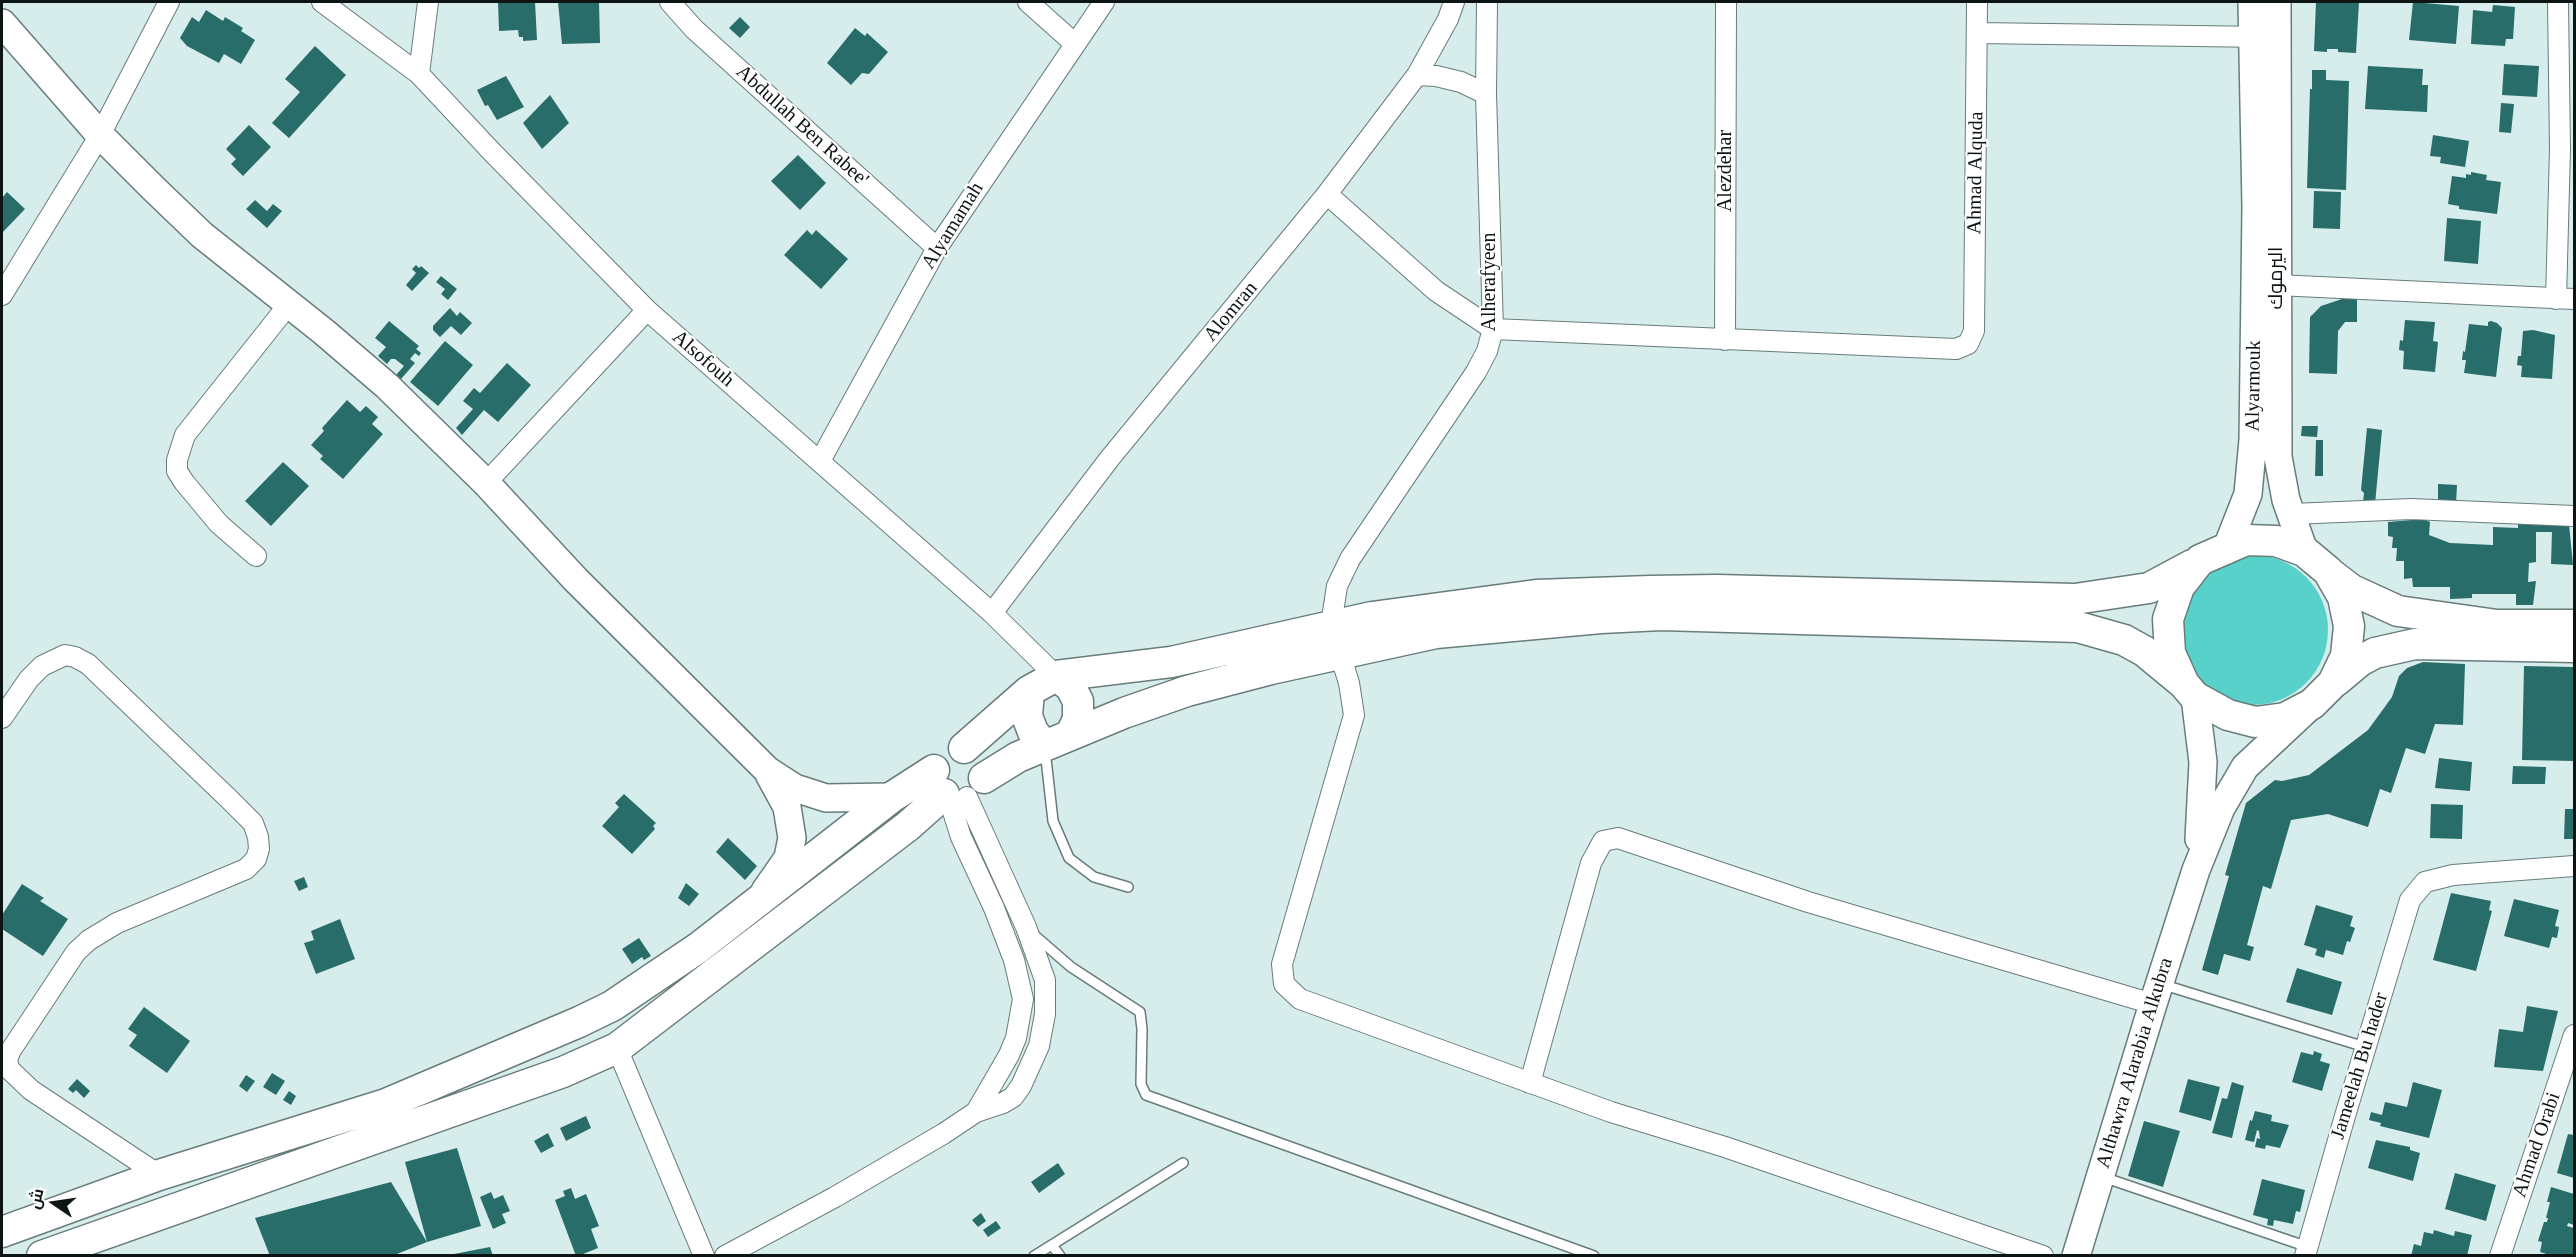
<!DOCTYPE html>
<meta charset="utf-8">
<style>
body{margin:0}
#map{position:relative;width:2576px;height:1257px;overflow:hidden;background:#d7edeb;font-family:"Times New Roman",Cairo,serif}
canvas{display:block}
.frame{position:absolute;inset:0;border:3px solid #0d1414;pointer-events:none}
.north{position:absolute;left:24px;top:1173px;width:60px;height:60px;-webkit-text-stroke:4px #fff;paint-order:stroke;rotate:283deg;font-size:16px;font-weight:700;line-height:24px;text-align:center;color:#0d1414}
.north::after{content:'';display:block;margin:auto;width:21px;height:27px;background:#0d1414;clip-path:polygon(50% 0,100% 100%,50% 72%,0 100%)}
</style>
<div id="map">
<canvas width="2576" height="1257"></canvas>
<div class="frame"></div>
<div class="north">ش</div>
</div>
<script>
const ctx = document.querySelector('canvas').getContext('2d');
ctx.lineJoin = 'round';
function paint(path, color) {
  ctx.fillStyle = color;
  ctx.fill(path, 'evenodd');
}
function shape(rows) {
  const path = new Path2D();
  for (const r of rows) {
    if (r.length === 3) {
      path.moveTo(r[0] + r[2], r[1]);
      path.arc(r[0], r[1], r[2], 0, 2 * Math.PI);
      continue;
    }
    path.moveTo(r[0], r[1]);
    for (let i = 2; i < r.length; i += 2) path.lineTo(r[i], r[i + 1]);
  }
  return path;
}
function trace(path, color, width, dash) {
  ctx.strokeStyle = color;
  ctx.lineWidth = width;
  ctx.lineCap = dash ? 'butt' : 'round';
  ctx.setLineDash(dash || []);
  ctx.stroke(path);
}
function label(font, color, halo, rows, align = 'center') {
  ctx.font = font + ' "Times New Roman",Cairo,serif';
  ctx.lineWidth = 4.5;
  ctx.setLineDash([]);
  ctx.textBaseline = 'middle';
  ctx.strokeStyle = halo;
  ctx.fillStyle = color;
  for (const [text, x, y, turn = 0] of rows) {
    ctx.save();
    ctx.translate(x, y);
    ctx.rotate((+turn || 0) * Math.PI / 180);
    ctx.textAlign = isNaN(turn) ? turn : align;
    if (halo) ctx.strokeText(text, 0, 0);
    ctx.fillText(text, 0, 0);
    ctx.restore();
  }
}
paint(shape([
 [2253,630,75]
]), '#59d1cb');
paint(shape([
 [498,2,535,2,537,40,523,41,523,37,519,37,518,30,499,31],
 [558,2,599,2,600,43,562,44],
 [2316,2,2359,2,2356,53,2338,52,2338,49,2327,49,2327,52,2314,51],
 [2413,2,2459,6,2456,44,2409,40],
 [2493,5,2515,7,2513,39,2506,39,2505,46,2471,44,2473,10,2492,12],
 [206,10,223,21,225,17,243,28,241,31,255,40,241,64,224,54,219,63,187,46,180,38,192,17,199,22],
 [740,17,750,27,740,38,729,28],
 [855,28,865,36,867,33,888,52,869,74,862,73,851,85,827,63],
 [315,46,346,75,289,138,272,123,300,92,285,79],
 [2504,64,2539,66,2537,97,2502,95],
 [2368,66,2423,69,2422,85,2428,85,2427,112,2365,109],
 [2312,70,2326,70,2326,80,2349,81,2346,190,2307,188,2310,89,2312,89],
 [506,76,524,107,497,120,488,105,485,106,477,90],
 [550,95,569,123,542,149,523,123],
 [2501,103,2514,104,2511,133,2499,132],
 [249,125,271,147,243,176,231,164,236,159,226,149],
 [2433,135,2469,141,2465,167,2440,163,2441,157,2430,156],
 [798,155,826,183,800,210,771,181],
 [2471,172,2487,175,2486,180,2501,182,2497,214,2459,209,2459,206,2448,204,2452,176,2466,178,2466,174,2471,175],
 [2314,191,2341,192,2340,229,2313,228],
 [7,192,25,209,2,233,2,198],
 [255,200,267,211,273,204,282,211,267,228,246,209],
 [2447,218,2481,221,2478,264,2444,261],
 [807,230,812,235,816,230,848,259,821,289,784,255],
 [416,265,419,268,421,266,429,273,412,291,406,285,416,273,412,269],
 [441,276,457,289,448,300,441,294,445,289,436,282],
 [2357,294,2357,322,2345,322,2338,331,2337,374,2309,373,2310,317,2321,306],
 [450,308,457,316,460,312,472,323,461,335,451,326,440,337,433,330,433,326],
 [2405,320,2435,322,2433,341,2438,342,2435,372,2403,369,2404,351,2399,350,2400,340,2403,341],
 [389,321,419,346,416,349,421,353,419,356,415,353,410,359,415,363,401,379,396,375,404,366,395,359,391,359,387,364,378,356,386,347,375,338],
 [2491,321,2497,323,2502,328,2496,377,2464,373,2466,360,2462,360,2463,351,2465,352,2469,324,2488,326,2488,322],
 [2533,330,2555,335,2552,379,2521,377,2522,366,2517,365,2518,356,2521,356,2523,331],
 [445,341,473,365,438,406,410,382],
 [507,363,531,385,498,422,484,410,462,435,456,428,473,409,463,401,474,388,480,393],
 [347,400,360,412,366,406,378,417,372,424,383,434,343,479,320,459,323,456,311,445,324,431,322,428],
 [2302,426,2318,426,2317,437,2301,436],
 [2367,428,2382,430,2375,504,2363,502,2364,493,2361,490],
 [2316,440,2323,440,2323,476,2315,476],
 [283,462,309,486,271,526,245,501],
 [2438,484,2457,485,2456,504,2438,503],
 [2423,519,2430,522,2429,535,2450,543,2493,545,2493,527,2518,528,2518,523,2569,524,2573,565,2551,564,2552,532,2536,532,2536,562,2529,563,2528,582,2536,581,2533,605,2516,605,2516,594,2472,594,2472,598,2450,599,2450,587,2413,587,2412,578,2404,579,2404,561,2396,561,2397,548,2392,548,2393,537,2388,536,2388,522],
 [2423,662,2465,664,2463,725,2435,724,2425,754,2406,748,2391,793,2380,789,2368,827,2328,814,2291,820,2271,889,2263,886,2247,945,2254,947,2250,961,2224,954,2218,975,2202,970,2229,876,2225,875,2246,803,2275,780,2282,781,2309,775,2368,730,2392,697,2399,676,2407,668],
 [2524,666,2574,667,2574,761,2522,760],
 [2439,758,2472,762,2470,791,2435,788],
 [2513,766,2546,767,2545,784,2512,784],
 [624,794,656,823,653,826,655,829,632,854,602,826,619,807,615,803],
 [2431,804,2463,805,2462,839,2430,838],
 [2565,809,2574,809,2574,839,2564,839],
 [728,838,757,866,745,880,716,852],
 [304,877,308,887,299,891,294,881],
 [686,883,699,894,689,906,678,898],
 [22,884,44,898,40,901,68,919,43,956,2,929,2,915],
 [2451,893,2491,901,2489,910,2492,911,2476,971,2433,960],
 [2514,899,2559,910,2555,926,2559,927,2557,938,2552,937,2549,948,2504,936],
 [2316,905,2353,916,2350,926,2355,928,2350,942,2347,941,2343,955,2326,950,2324,958,2315,955,2317,949,2304,945],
 [340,919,355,959,316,974,304,943,314,940,311,931],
 [639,938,651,956,644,960,642,957,632,964,622,949],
 [2297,968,2342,982,2332,1015,2286,1002],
 [2527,1006,2558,1011,2543,1071,2494,1067,2499,1029,2523,1032],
 [144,1007,190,1041,167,1073,129,1046,137,1035,128,1029],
 [2314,1051,2322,1054,2320,1061,2330,1064,2322,1091,2292,1082,2301,1052,2313,1055],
 [272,1073,285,1081,276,1095,263,1087],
 [246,1075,255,1081,247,1092,239,1086],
 [77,1079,90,1091,84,1098,76,1090,73,1093,68,1089],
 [2188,1079,2220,1087,2211,1121,2179,1112],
 [2232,1082,2244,1086,2232,1138,2212,1133,2222,1098,2227,1099],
 [2413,1082,2442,1090,2429,1138,2380,1126,2381,1123,2369,1120,2371,1112,2382,1115,2385,1102,2407,1107],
 [289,1091,296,1096,291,1105,283,1100],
 [2255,1111,2272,1115,2271,1121,2289,1125,2280,1148,2266,1145,2265,1149,2255,1147,2257,1138,2260,1139,2259,1131,2257,1130,2254,1142,2245,1140,2250,1120,2252,1121],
 [586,1116,591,1128,566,1141,560,1128],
 [2144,1121,2180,1131,2163,1187,2128,1176],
 [548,1133,554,1146,541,1153,534,1141],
 [2568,1134,2574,1135,2574,1178,2557,1173],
 [2376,1140,2410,1147,2410,1150,2420,1153,2413,1181,2368,1168],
 [457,1148,481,1226,427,1242,405,1162],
 [1058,1163,1065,1174,1039,1193,1031,1182],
 [2455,1173,2496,1185,2486,1221,2445,1209],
 [2262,1179,2305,1190,2300,1212,2296,1211,2293,1224,2274,1220,2273,1226,2267,1225,2268,1219,2253,1215],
 [391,1182,427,1242,392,1256,270,1256,255,1218],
 [2551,1187,2574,1194,2574,1225,2568,1223,2567,1226,2574,1228,2573,1256,2553,1256,2540,1252,2542,1242,2538,1241,2544,1222,2547,1222,2548,1218,2546,1218,2550,1202,2547,1202],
 [571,1188,575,1199,586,1194,599,1226,591,1229,598,1248,578,1256,576,1256,555,1200,565,1196,563,1191],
 [491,1192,494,1199,503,1195,510,1211,502,1214,506,1223,493,1229,480,1197],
 [981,1213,986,1221,978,1227,972,1220],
 [996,1221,1001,1228,988,1237,983,1230],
 [2434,1230,2454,1236,2455,1231,2472,1235,2467,1256,2411,1256,2414,1244,2421,1246,2424,1232,2433,1234],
 [490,1247,493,1256,454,1256,454,1254]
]), '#286d6a');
const lane = shape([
 [1045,750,1053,821,1069,858,1094,877,1128,887],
 [1033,934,1071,967,1140,1012,1142,1029,1141,1084,1146,1095,1594,1256],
 [2161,984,2365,1047],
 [2103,1177,2308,1247],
 [1052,1245,1060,1256],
 [1034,1256,1183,1163]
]);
const street = shape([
 [322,2,419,74],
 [428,2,419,74,492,152,647,310,992,613,1056,676],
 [670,2,694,29,937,248],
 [1028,2,1074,43],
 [1487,2,1486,94,1493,329,1487,351,1476,372,1350,559,1337,586,1331,625,1349,683,1354,715,1282,964,1284,984,1300,999,1611,1112,1725,1147,2043,1256],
 [1977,33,2266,37],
 [1417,75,1436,76,1461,82,1486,94],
 [1327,194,1436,291,1493,329,1956,349,1968,344,1974,331,1977,2],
 [2277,285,2574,299],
 [2,295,100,135,169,2],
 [2556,299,2560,149,2558,2],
 [1725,340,1726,2],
 [820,461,937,248,1104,2],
 [486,483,647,310],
 [2292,514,2411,509,2574,516],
 [256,556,219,524,184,482,177,471,177,460,185,435,289,304],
 [992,613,1110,458,1327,194,1417,75,1448,19,1454,2],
 [2,718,29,679,42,666,65,655,75,657,88,664,229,799,253,823,258,837,259,849,256,859,246,869,117,923,89,940,76,952,11,1050,7,1059,9,1069,31,1090,159,1175],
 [948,796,961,837,994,908,1014,960,1023,999,1016,1038,1009,1055,976,1112],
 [617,1048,704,1256],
 [1530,1083,1591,863,1603,841,1618,838,1808,902,2153,1004],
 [725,1256,835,1197,943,1134,976,1112,1003,1103,1013,1097,1021,1086,1039,1046,1045,1014,1045,980,1026,927,967,797],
 [2305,1256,2345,1116,2410,900,2425,882,2453,875,2574,866],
 [2500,1256,2574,1035]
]);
const secondary = shape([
 [2277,2,2278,457,2286,500,2304,551],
 [2,23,100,135,153,188,202,235,324,332,387,386,486,483,576,580,767,770,795,788,826,798,892,797],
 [2226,550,2248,494,2253,440,2256,207,2252,2],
 [2195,697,2203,762,2199,839],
 [765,891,788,858,792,838,787,807,769,774],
 [2076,1256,2153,1004,2196,870,2221,808,2245,767,2306,710]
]);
const primary = shape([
 [2331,574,2352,590,2398,611,2497,625,2574,625],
 [1056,676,1070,686,1078,701,1078,719,1071,734],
 [2336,681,2360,661,2375,653,2415,644,2574,647],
 [1029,691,1027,716,1033,732,1044,745],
 [964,748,1029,691,1056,676,1171,662,1372,617,1536,595,1650,591,1717,590,2075,599,2149,588,2192,565],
 [984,778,1018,757,1124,713,1187,691,1271,669,1436,633,1601,618,1661,615,2078,627,2124,640,2144,651,2184,684,2195,697,2228,715,2255,722,2285,718,2312,704,2333,683,2346,656,2349,626,2343,597,2328,571,2304,551,2276,541,2246,540,2200,560,2179,587,2168,619,2170,653,2184,684],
 [2,1232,159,1175,386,1104,579,1022,612,1006,698,948,892,797,934,770],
 [42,1256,563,1072,617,1048,908,826,944,794]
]);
trace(lane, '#687c7b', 12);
trace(street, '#687c7b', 22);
trace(secondary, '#687c7b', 30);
trace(primary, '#687c7b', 33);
trace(lane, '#fff', 9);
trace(street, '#fff', 20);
trace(secondary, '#fff', 27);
trace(primary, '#fff', 30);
label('20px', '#0d1414', '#fff', [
 ["Abdullah Ben Rabee'",802,126,42],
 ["Alezdehar",1726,171,-90],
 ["Ahmad Alquda",1976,173,-89],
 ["Alyamamah",953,226,-58],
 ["اليرموك",2277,278,-90],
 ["Alherafyeen",1490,282,-90],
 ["Alomran",1231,312,-50],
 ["Alsofouh",703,359,41],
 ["Alyarmouk",2254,386,-89],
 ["Althawra Alarabia Alkubra",2135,1063,-73],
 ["Jameelah Bu hader",2360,1066,-73],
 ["Ahmad Orabi",2537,1145,-71]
]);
</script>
